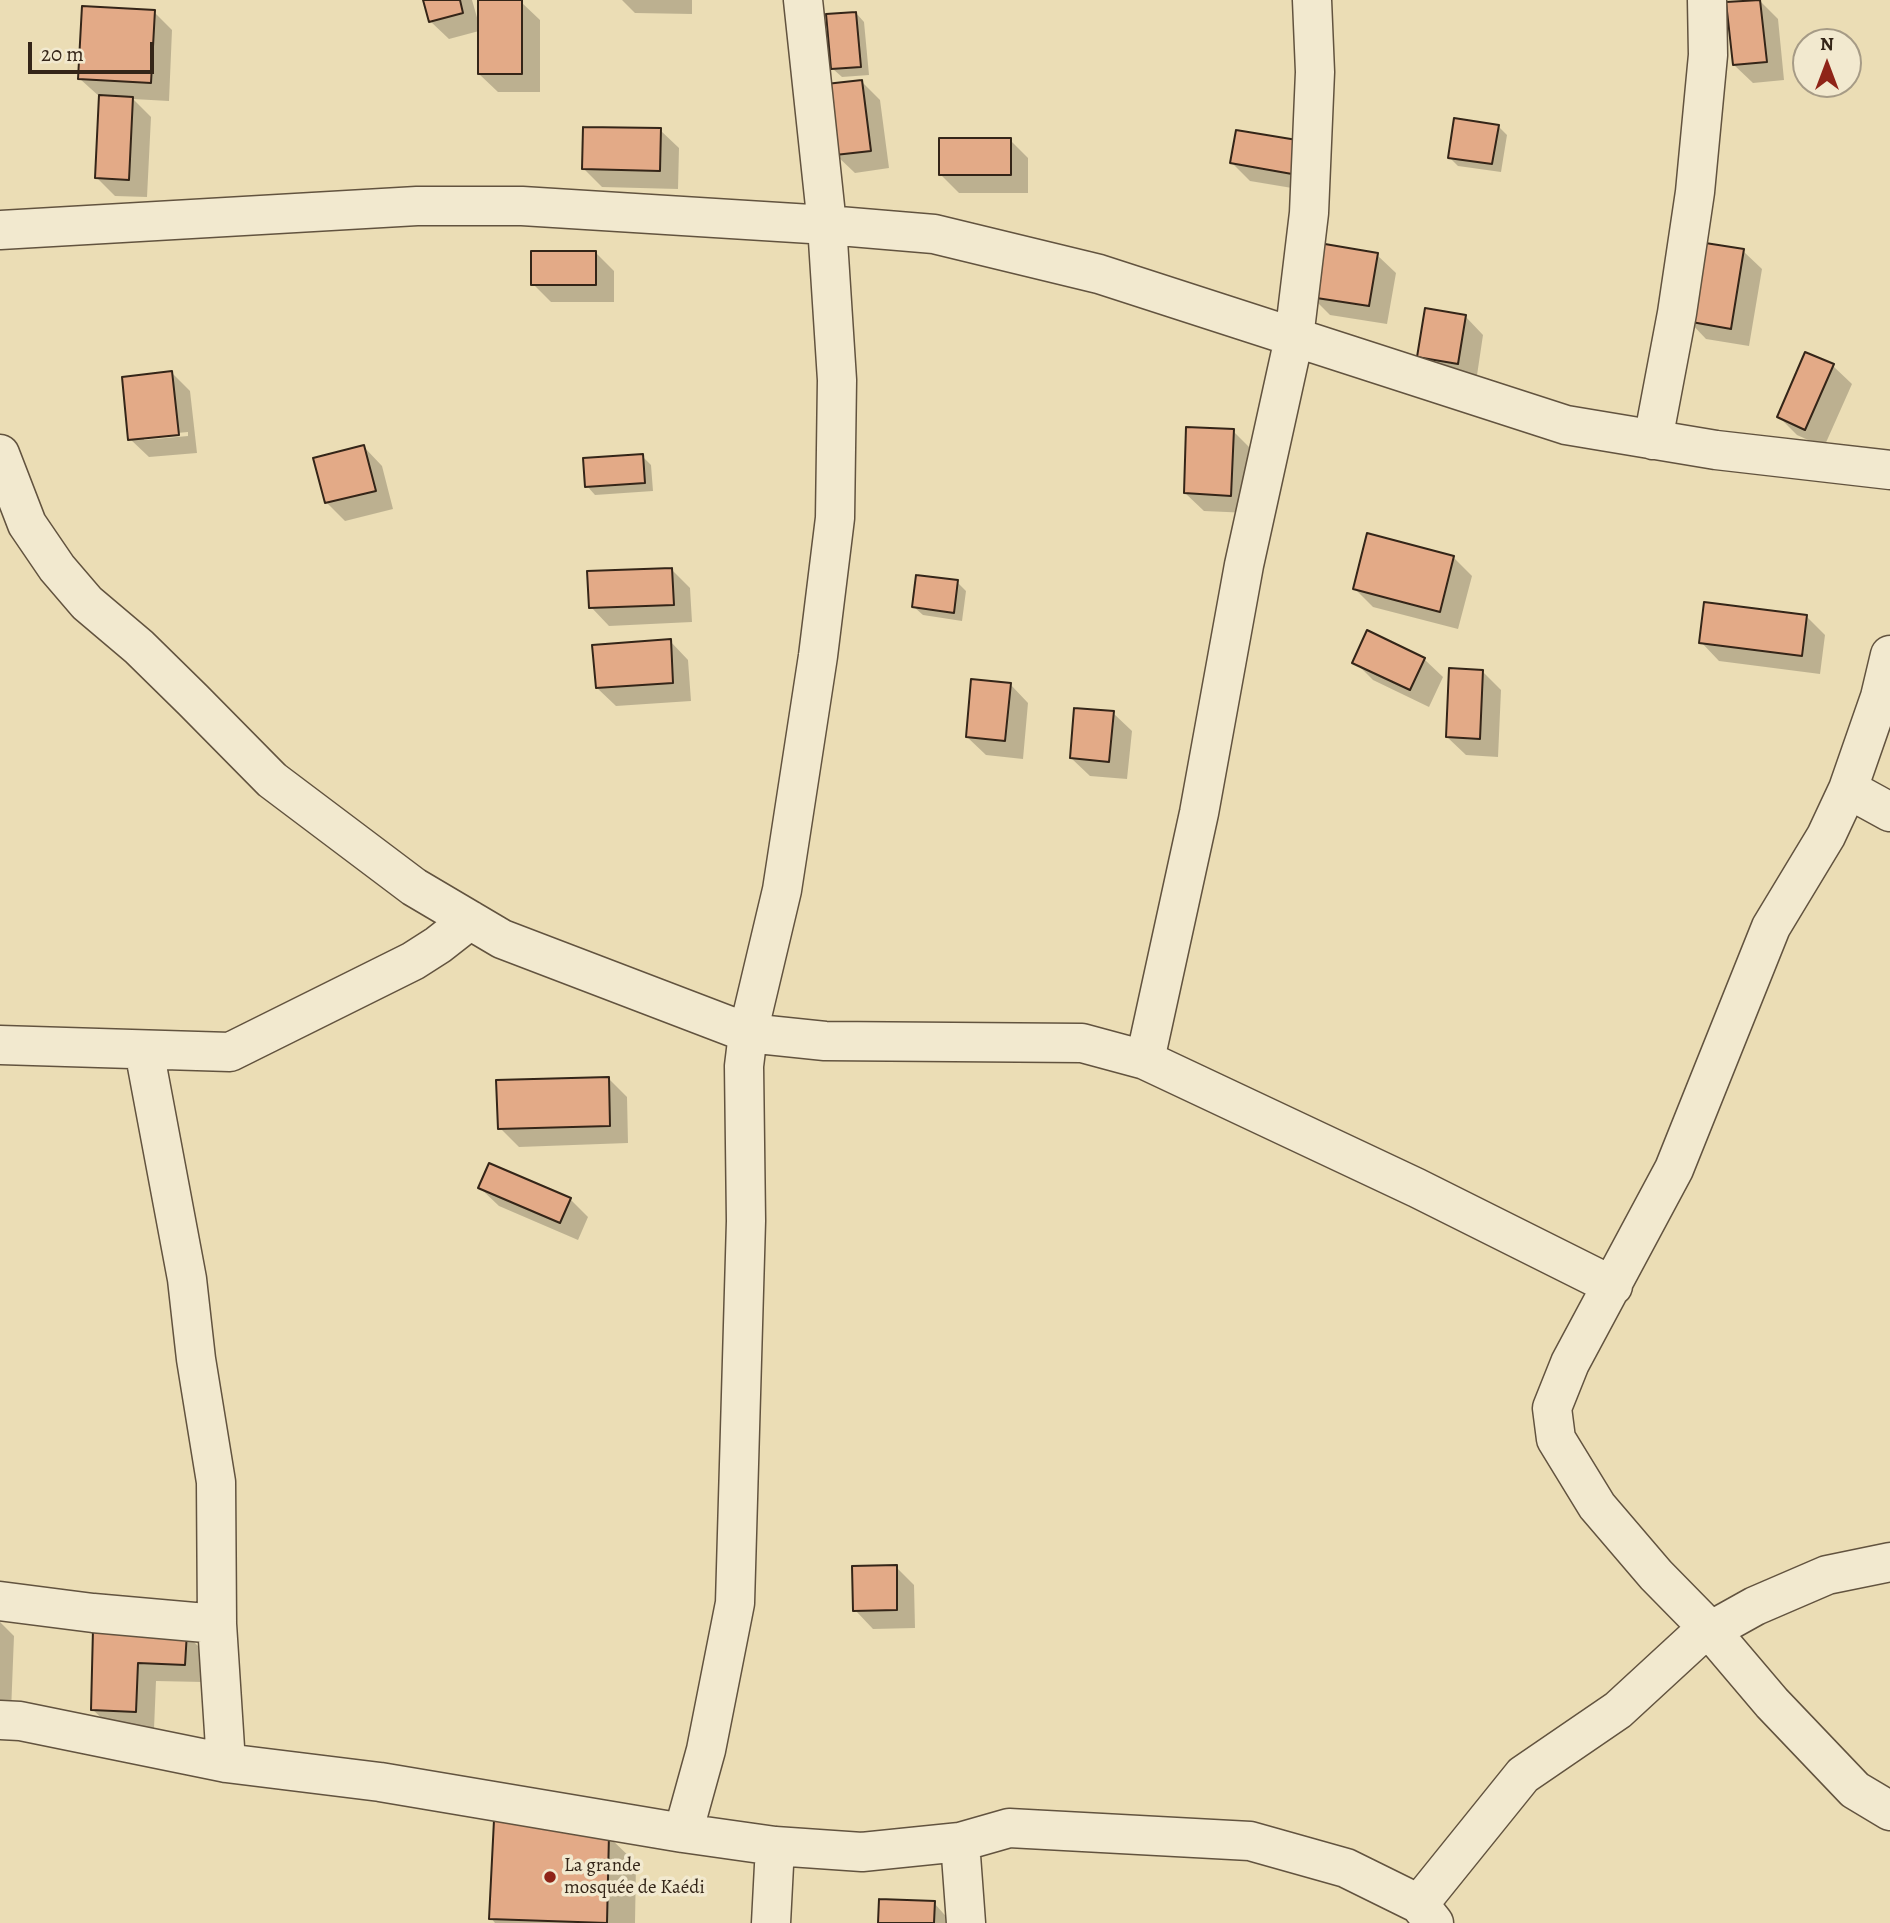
<!DOCTYPE html>
<meta charset="utf-8">
<style>
body{margin:0}
#map{position:relative;width:1890px;height:1923px;overflow:hidden;background:#ebddb5;font-family:Alegreya,serif}
canvas{display:block}
.north{position:absolute;left:1792px;top:28px;width:70px;height:70px;box-sizing:border-box;background:#f2e9cf;border:2px solid #a69b86;border-radius:50%;rotate:0deg;font-size:19px;font-weight:700;line-height:28px;text-align:center;color:#342518}
.north::after{content:'';display:block;margin:auto;width:24px;height:32px;background:#8f2418;clip-path:polygon(50% 0,100% 100%,50% 72%,0 100%)}
.scale{position:absolute;left:28px;top:42px;width:126px;height:32px;box-sizing:border-box;border:4px solid #342518;border-top:0;padding-left:9px;font-size:21px;line-height:24px;white-space:nowrap;color:#342518;-webkit-text-stroke:5px #f2e9cf;paint-order:stroke}
</style>
<div id="map">
<canvas width="1890" height="1923"></canvas>
<div class="north">N</div>
<div class="scale">20 m</div>
</div>
<script>
const ctx = document.querySelector('canvas').getContext('2d');
ctx.lineJoin = 'round';
function paint(path, color) {
  ctx.fillStyle = color;
  ctx.fill(path, 'evenodd');
}
function shape(rows) {
  const path = new Path2D();
  for (const r of rows) {
    path.moveTo(r[0], r[1]);
    for (let i = 2; i < r.length; i += 2) path.lineTo(r[i], r[i + 1]);
  }
  return path;
}
function trace(path, color, width, dash) {
  ctx.strokeStyle = color;
  ctx.lineWidth = width;
  ctx.lineCap = dash ? 'butt' : 'round';
  ctx.setLineDash(dash || []);
  ctx.stroke(path);
}
function label(font, color, halo, rows, align = 'center') {
  ctx.font = font + ' Alegreya,serif';
  ctx.lineWidth = 7;
  ctx.setLineDash([]);
  ctx.textBaseline = 'middle';
  ctx.strokeStyle = halo;
  ctx.fillStyle = color;
  for (const [text, x, y, turn = 0] of rows) {
    ctx.save();
    ctx.translate(x, y);
    ctx.rotate((+turn || 0) * Math.PI / 180);
    ctx.textAlign = isNaN(turn) ? turn : align;
    if (halo) ctx.strokeText(text, 0, 0);
    ctx.fillText(text, 0, 0);
    ctx.restore();
  }
}
paint(shape([
 [425,0,472,0,478,21,521,2,540,20,540,92,498,92,479,74,479,31,449,39,430,21],
 [622,0,692,0,692,14,635,13],
 [1760,1,1778,19,1784,80,1753,83,1734,65],
 [154,12,172,30,169,101,133,99,151,117,147,197,115,196,97,178,100,97,80,79],
 [856,13,864,22,869,75,842,77,833,69],
 [862,82,880,100,889,168,855,173,836,155],
 [1498,126,1507,135,1501,172,1458,166,1449,157],
 [660,130,679,148,678,189,602,187,584,169],
 [1010,140,1028,158,1028,193,959,193,940,174],
 [1296,142,1310,191,1250,181,1231,162],
 [1743,251,1762,269,1749,346,1706,339,1688,320],
 [596,253,614,271,614,302,551,302,533,284],
 [1377,255,1396,273,1387,324,1330,315,1312,297],
 [1465,316,1483,335,1476,382,1438,375,1419,357],
 [1806,354,1833,366,1852,384,1824,447,1797,435,1779,417],
 [172,373,190,391,197,453,149,457,130,439],
 [188,432,188,436,144,440,144,436],
 [1233,431,1251,449,1249,513,1204,511,1185,493],
 [364,447,382,466,393,509,345,521,326,502],
 [642,456,651,465,653,491,595,495,587,486],
 [1453,557,1472,576,1458,629,1373,607,1355,589],
 [671,569,690,588,692,622,609,626,591,607],
 [957,582,966,591,962,621,923,615,914,607],
 [1807,617,1825,635,1820,674,1719,661,1701,642],
 [670,641,688,660,691,701,616,706,597,688],
 [1424,659,1443,677,1429,707,1373,680,1355,662],
 [1483,672,1501,690,1498,757,1466,755,1447,737],
 [1010,684,1028,703,1023,759,986,755,967,737],
 [1113,713,1132,731,1127,779,1090,776,1071,758],
 [608,1078,627,1097,628,1143,519,1147,500,1128],
 [480,1188,570,1199,588,1217,578,1240,499,1206],
 [896,1567,914,1585,915,1628,873,1629,855,1610],
 [0,1622,14,1636,11,1712,0,1712],
 [95,1630,186,1634,204,1652,203,1682,156,1681,154,1729,111,1727,92,1709],
 [608,1836,636,1863,635,1923,495,1923,491,1918],
 [934,1903,952,1923,879,1923]
]), '#0003');
const building = shape([
 [423,0,460,0,463,13,429,22,423,0],
 [478,0,522,0,522,74,478,74,478,0],
 [1760,0,1767,62,1733,65,1726,2,1760,0],
 [82,6,155,10,151,83,78,79,82,6],
 [856,12,861,67,831,69,826,14,856,12],
 [862,80,871,151,835,155,826,84,862,80],
 [99,95,133,97,129,180,95,178,99,95],
 [1454,118,1499,125,1492,164,1448,158,1454,118],
 [583,127,661,128,660,171,582,169,583,127],
 [1236,130,1297,140,1292,174,1230,163,1236,130],
 [939,138,1011,138,1011,175,939,175,939,138],
 [1699,242,1744,249,1731,329,1686,321,1699,242],
 [1319,243,1378,253,1369,306,1310,297,1319,243],
 [531,251,596,251,596,285,531,285,531,251],
 [1425,308,1466,315,1458,364,1417,357,1425,308],
 [1805,352,1834,364,1805,430,1777,417,1805,352],
 [172,371,179,435,128,440,122,377,172,371],
 [1186,427,1234,429,1231,496,1184,493,1186,427],
 [364,445,376,491,325,503,313,458,364,445],
 [643,454,645,483,585,487,583,458,643,454],
 [1367,533,1454,556,1440,612,1353,589,1367,533],
 [672,568,674,605,589,608,587,571,672,568],
 [916,575,958,580,954,613,912,607,916,575],
 [1704,602,1807,615,1802,656,1699,643,1704,602],
 [1367,630,1425,658,1410,690,1352,663,1367,630],
 [671,639,673,683,596,688,592,645,671,639],
 [1449,668,1483,670,1480,739,1446,737,1449,668],
 [971,679,1011,683,1005,741,966,737,971,679],
 [1074,708,1114,711,1109,762,1070,758,1074,708],
 [609,1077,610,1126,498,1129,496,1080,609,1077],
 [489,1163,571,1198,560,1223,478,1188,489,1163],
 [897,1565,897,1610,853,1611,852,1566,897,1565],
 [93,1629,187,1632,185,1665,138,1663,136,1712,91,1710,93,1629],
 [494,1820,609,1834,607,1923,489,1919,494,1820],
 [879,1899,935,1901,934,1923,878,1923,879,1899]
]);
paint(building, '#e3aa87');
trace(building, '#342518', 2);
const street = shape([
 [0,230,417,206,522,206,827,225,934,234,1099,274,1566,425,1716,450,1890,470],
 [1653,440,1677,313,1695,192,1708,55,1707,0],
 [0,454,27,524,57,568,87,603,139,647,193,700,272,780,414,887,502,939,748,1033,825,1041,1082,1043,1145,1060,1417,1188,1613,1286],
 [1890,655,1880,697,1848,789,1826,836,1771,927,1674,1169,1570,1363,1552,1408,1556,1439,1597,1506,1656,1575,1710,1630,1772,1703,1855,1790,1890,1811],
 [1848,789,1890,812],
 [0,1045,230,1052,413,961,438,945,470,920],
 [144,1050,187,1279,196,1359,216,1482,217,1624,226,1763],
 [1145,1060,1199,813,1244,565,1294,338,1309,213,1315,72,1312,0],
 [0,1601,93,1613,217,1624],
 [0,1720,20,1721,226,1763,380,1782,683,1833,775,1846,862,1852,960,1842,1009,1828,1250,1841,1346,1868,1419,1904,1434,1923],
 [683,1833,706,1750,735,1603,746,1221,744,1066,748,1033,782,890,818,656,835,518,837,380,827,225,803,0],
 [960,1842,966,1923],
 [1419,1904,1523,1775,1618,1710,1694,1640,1755,1606,1827,1575,1890,1562],
 [771,1923,775,1846]
]);
trace(street, '#62533f', 41);
trace(street, '#f2e9cf', 38);
for (const [x, y, r, color] of [
 [550,1877,7,"#8f2418"]
]) {
  const dot = new Path2D();
  dot.arc(x, y, r, 0, 2 * Math.PI);
  ctx.fillStyle = color;
  ctx.fill(dot);
  trace(dot, '#f2e9cf', 2.5);
}
label('19px', '#342518', '#f2e9cf', [
 ["La grande",564,1866],
 ["mosquée de Kaédi",564,1888]
], 'left');
</script>
